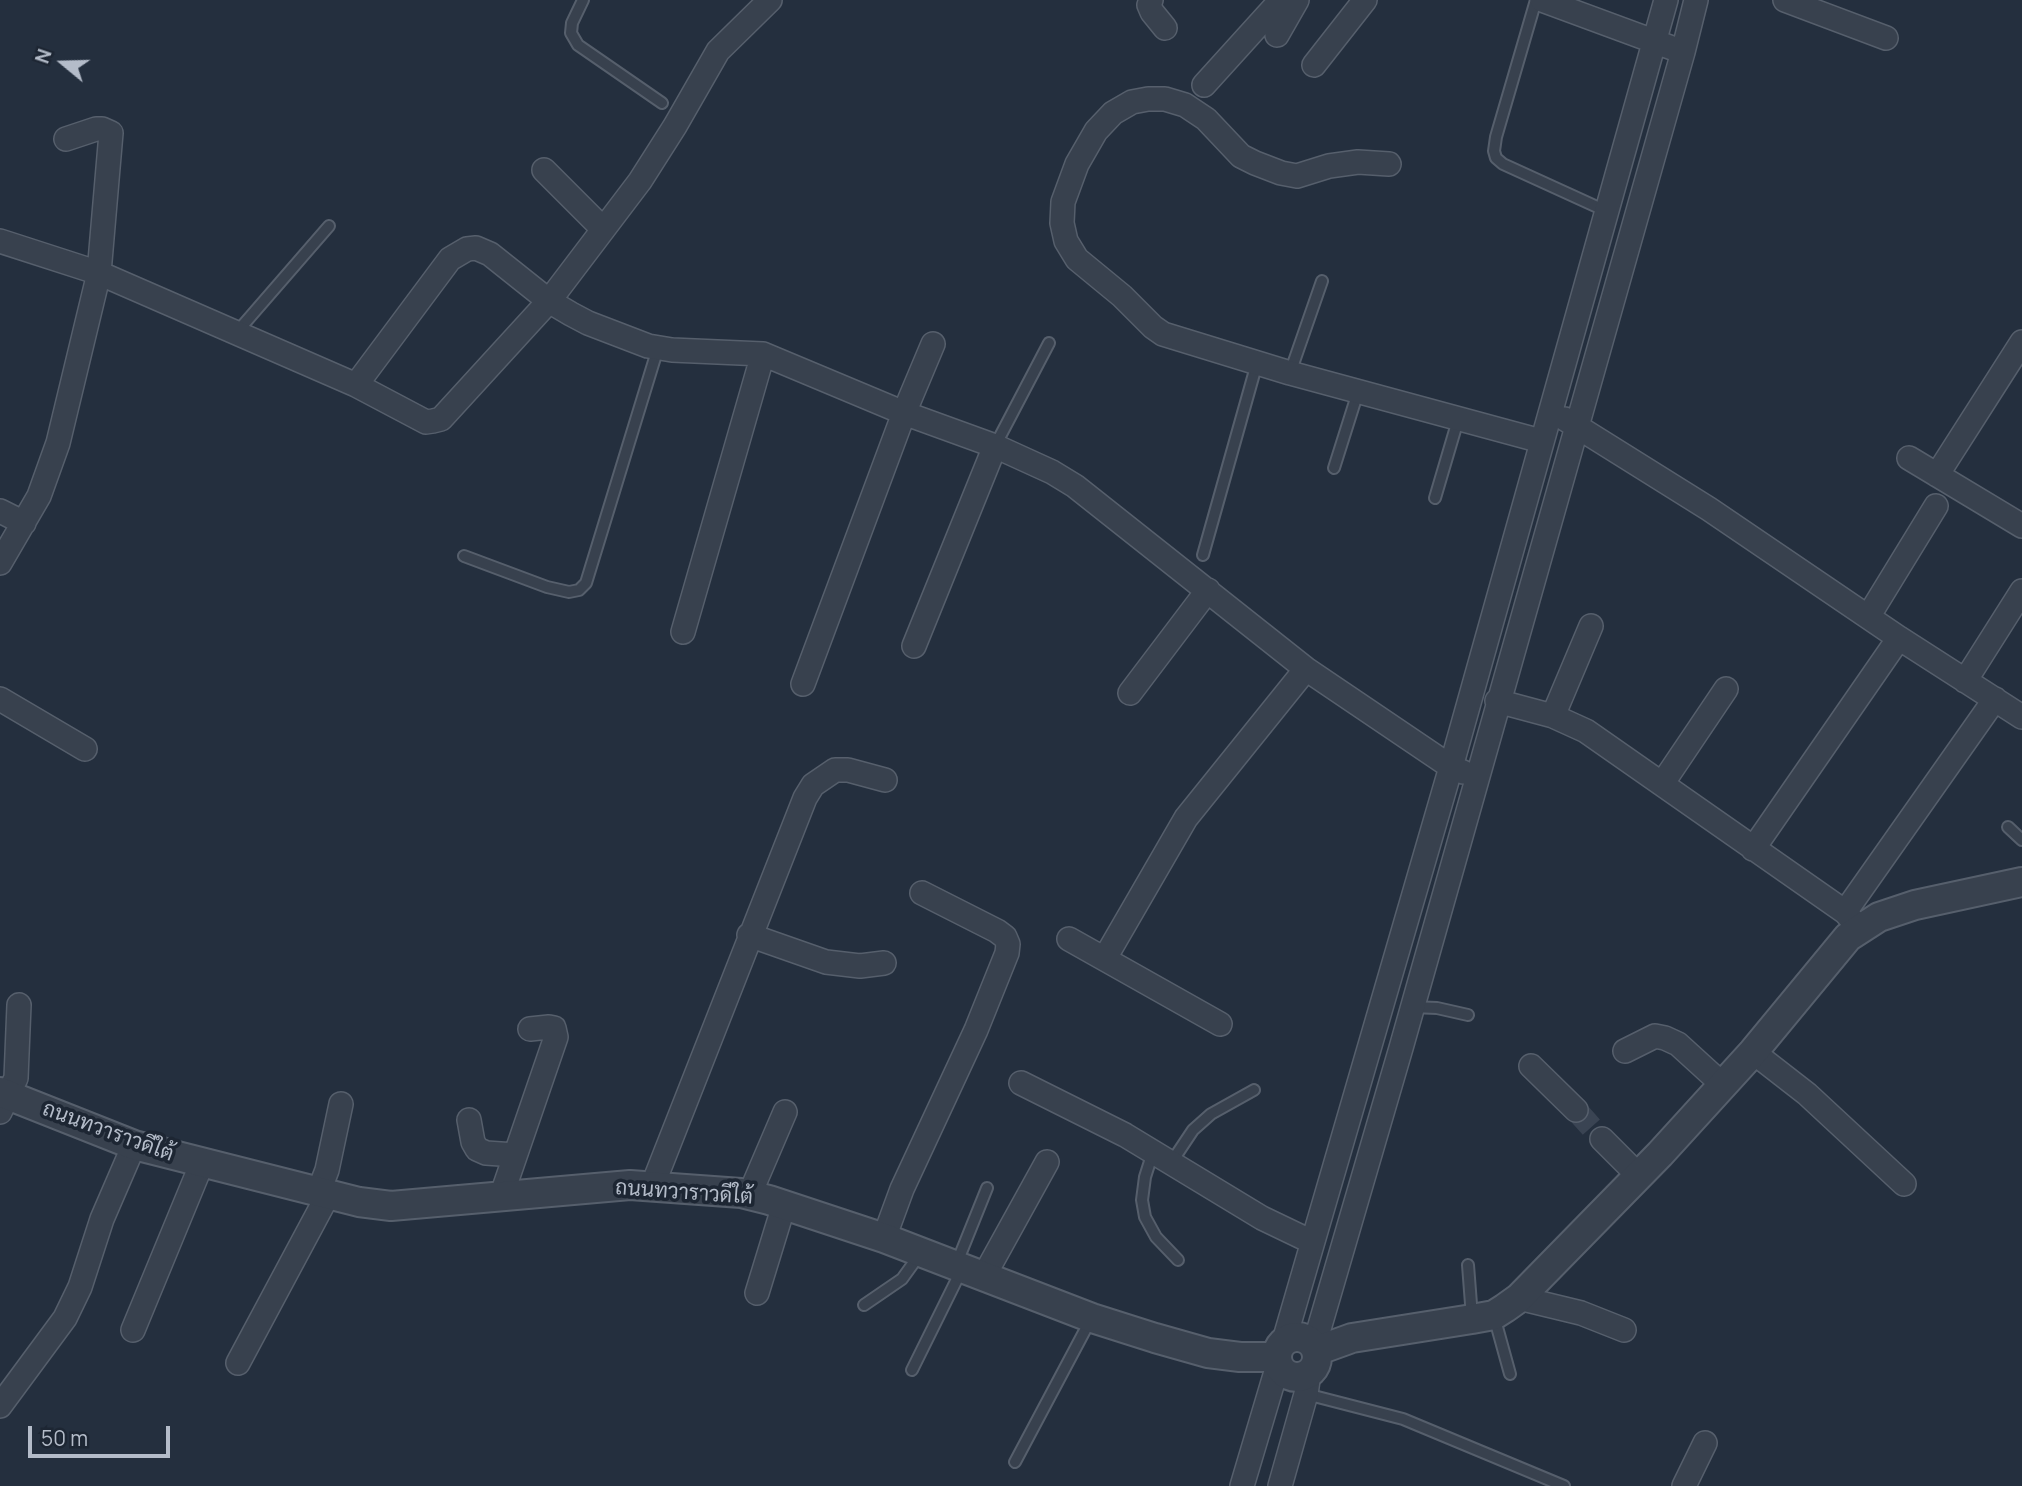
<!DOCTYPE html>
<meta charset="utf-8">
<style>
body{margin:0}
#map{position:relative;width:2022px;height:1486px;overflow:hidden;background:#242f3e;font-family:Manrope,sans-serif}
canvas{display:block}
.north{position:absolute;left:28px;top:28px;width:70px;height:70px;-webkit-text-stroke:5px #1d2633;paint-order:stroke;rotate:289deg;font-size:19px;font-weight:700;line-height:28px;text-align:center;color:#b4bcc9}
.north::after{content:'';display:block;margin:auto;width:24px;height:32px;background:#b4bcc9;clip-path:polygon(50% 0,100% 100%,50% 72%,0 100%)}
.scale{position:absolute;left:28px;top:1426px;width:142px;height:32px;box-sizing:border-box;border:4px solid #b4bcc9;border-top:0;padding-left:9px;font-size:21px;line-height:24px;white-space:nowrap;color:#b4bcc9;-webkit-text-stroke:5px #1d2633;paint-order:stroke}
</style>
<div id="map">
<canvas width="2022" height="1486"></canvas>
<div class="north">N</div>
<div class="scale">50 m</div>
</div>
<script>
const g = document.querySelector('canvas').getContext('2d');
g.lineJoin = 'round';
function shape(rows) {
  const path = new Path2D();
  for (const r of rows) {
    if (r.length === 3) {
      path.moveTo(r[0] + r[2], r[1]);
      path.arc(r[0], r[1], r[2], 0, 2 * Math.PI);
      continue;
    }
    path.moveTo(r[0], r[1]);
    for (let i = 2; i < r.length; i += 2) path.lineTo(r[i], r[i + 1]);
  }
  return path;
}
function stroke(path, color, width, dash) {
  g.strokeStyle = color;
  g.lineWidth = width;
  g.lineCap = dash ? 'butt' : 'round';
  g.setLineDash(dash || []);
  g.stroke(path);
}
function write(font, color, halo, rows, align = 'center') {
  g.font = font + ' Manrope,Sarabun,sans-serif';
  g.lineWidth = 7;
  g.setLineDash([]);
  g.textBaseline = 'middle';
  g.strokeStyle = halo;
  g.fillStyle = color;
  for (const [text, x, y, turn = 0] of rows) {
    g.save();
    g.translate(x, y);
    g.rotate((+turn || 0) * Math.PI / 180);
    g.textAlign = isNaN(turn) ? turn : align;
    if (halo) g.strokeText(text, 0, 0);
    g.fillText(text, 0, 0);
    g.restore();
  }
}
stroke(shape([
 [1576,1110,1602,1139]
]), '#3a4453', 23, [23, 11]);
const service = shape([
 [583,0,572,23,571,33,578,45,662,103],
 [1536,0,1496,137,1494,151,1496,158,1503,164,1606,211],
 [237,332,329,226],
 [1290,373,1322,281],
 [995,446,1049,343],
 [1334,468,1358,392],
 [1435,498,1458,420],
 [1203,555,1257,363],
 [464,556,547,587,569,592,579,590,586,583,658,348],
 [2008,827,2022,840],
 [1412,1007,1437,1008,1468,1015],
 [1153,1152,1145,1177,1142,1200,1145,1217,1156,1237,1178,1260],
 [1171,1163,1193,1130,1211,1114,1254,1090],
 [956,1265,987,1188],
 [1468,1265,1472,1317],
 [864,1305,902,1279,920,1254],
 [1494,1316,1510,1374],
 [912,1370,962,1269],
 [1306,1394,1403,1419,1564,1486],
 [1015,1462,1091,1319]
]);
const minor = shape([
 [1151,0,1149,5,1152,12,1165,28],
 [1785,0,1886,38],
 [1277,35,1297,0],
 [1683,52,1696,0],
 [1314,65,1365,0],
 [1204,85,1281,0],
 [1389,164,1358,162,1329,166,1297,176,1281,173,1255,163,1241,156,1206,119,1185,105,1165,99,1148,99,1132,102,1113,113,1096,131,1077,164,1063,202,1062,223,1066,241,1077,259,1122,296,1153,327,1163,334,1290,373,1541,441],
 [544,170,603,229],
 [0,241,99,273,356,385,426,422,433,421,441,419,549,301,640,181,675,126,718,51,770,0],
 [356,385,450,259,467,249,476,248,490,254,549,301,571,314,588,323,648,346,672,350,763,354,904,413,995,446,1052,472,1075,486,1306,669,1451,767,1463,772],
 [1565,419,1709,509,1899,638,2022,717],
 [1909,458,2022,526],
 [1937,475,2022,342],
 [0,511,24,523],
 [0,563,39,496,58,443,99,273,111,133,102,129,96,129,66,139],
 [1868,617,1936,506],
 [683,632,763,354],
 [914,646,995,446],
 [1965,681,2022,591],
 [803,684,904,413,933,344],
 [1130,693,1208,590],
 [0,699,85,749],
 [1497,701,1553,716,1586,731,1845,912,1859,928],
 [1553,716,1591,626],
 [1662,784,1726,689],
 [1753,849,1899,638],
 [1845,912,1995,699],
 [749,935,826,962,860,966,884,963],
 [1069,939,1220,1024],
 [1105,958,1186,818,1306,669],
 [1625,1051,1655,1036,1665,1038,1678,1044,1723,1085],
 [1753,1052,1807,1094,1904,1184],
 [1531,1066,1576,1110],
 [1021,1083,1125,1135,1262,1218,1312,1242],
 [0,1112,16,1078,19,1005],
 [469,1120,473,1142,477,1149,486,1153,515,1155],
 [1602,1139,1639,1176],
 [652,1187,805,798,813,785,835,770,848,770,885,780],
 [319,1191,327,1170,341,1104],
 [749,1196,785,1112],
 [501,1197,556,1037,554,1028,549,1027,530,1029],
 [884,1238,902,1189,976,1030,1007,953,1008,944,1005,937,997,931,922,893],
 [984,1276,1047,1162],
 [757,1293,784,1205],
 [1519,1298,1581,1313,1624,1330],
 [133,1330,202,1163],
 [1284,1341,1451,767,1666,0],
 [1314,1346,1401,1048,1683,52,1542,0],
 [238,1363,329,1193],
 [0,1406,65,1318,80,1287,102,1219,134,1145],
 [1242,1486,1278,1365],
 [1280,1486,1306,1394,1309,1373],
 [1684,1486,1705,1443]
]);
const tertiary = shape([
 [0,1092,134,1145,359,1202,391,1206,630,1185,741,1193,769,1200,884,1238,1092,1318,1155,1338,1208,1353,1240,1357,1277,1357],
 [1297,1357,20],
 [1316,1351,1352,1338,1472,1319,1494,1315,1505,1308,1519,1298,1660,1154,1753,1052,1848,937,1879,917,1915,905,2022,882]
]);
stroke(service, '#565f6c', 14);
stroke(minor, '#565f6c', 26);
stroke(tertiary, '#565f6c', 32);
stroke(service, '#38414e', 10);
stroke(minor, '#38414e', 23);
stroke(tertiary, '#38414e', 28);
write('21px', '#b4bcc9', '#1d2633', [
 ["ถนนทวาราวดีใต้",108,1132,20],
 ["ถนนทวาราวดีใต้",684,1193,4]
]);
</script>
